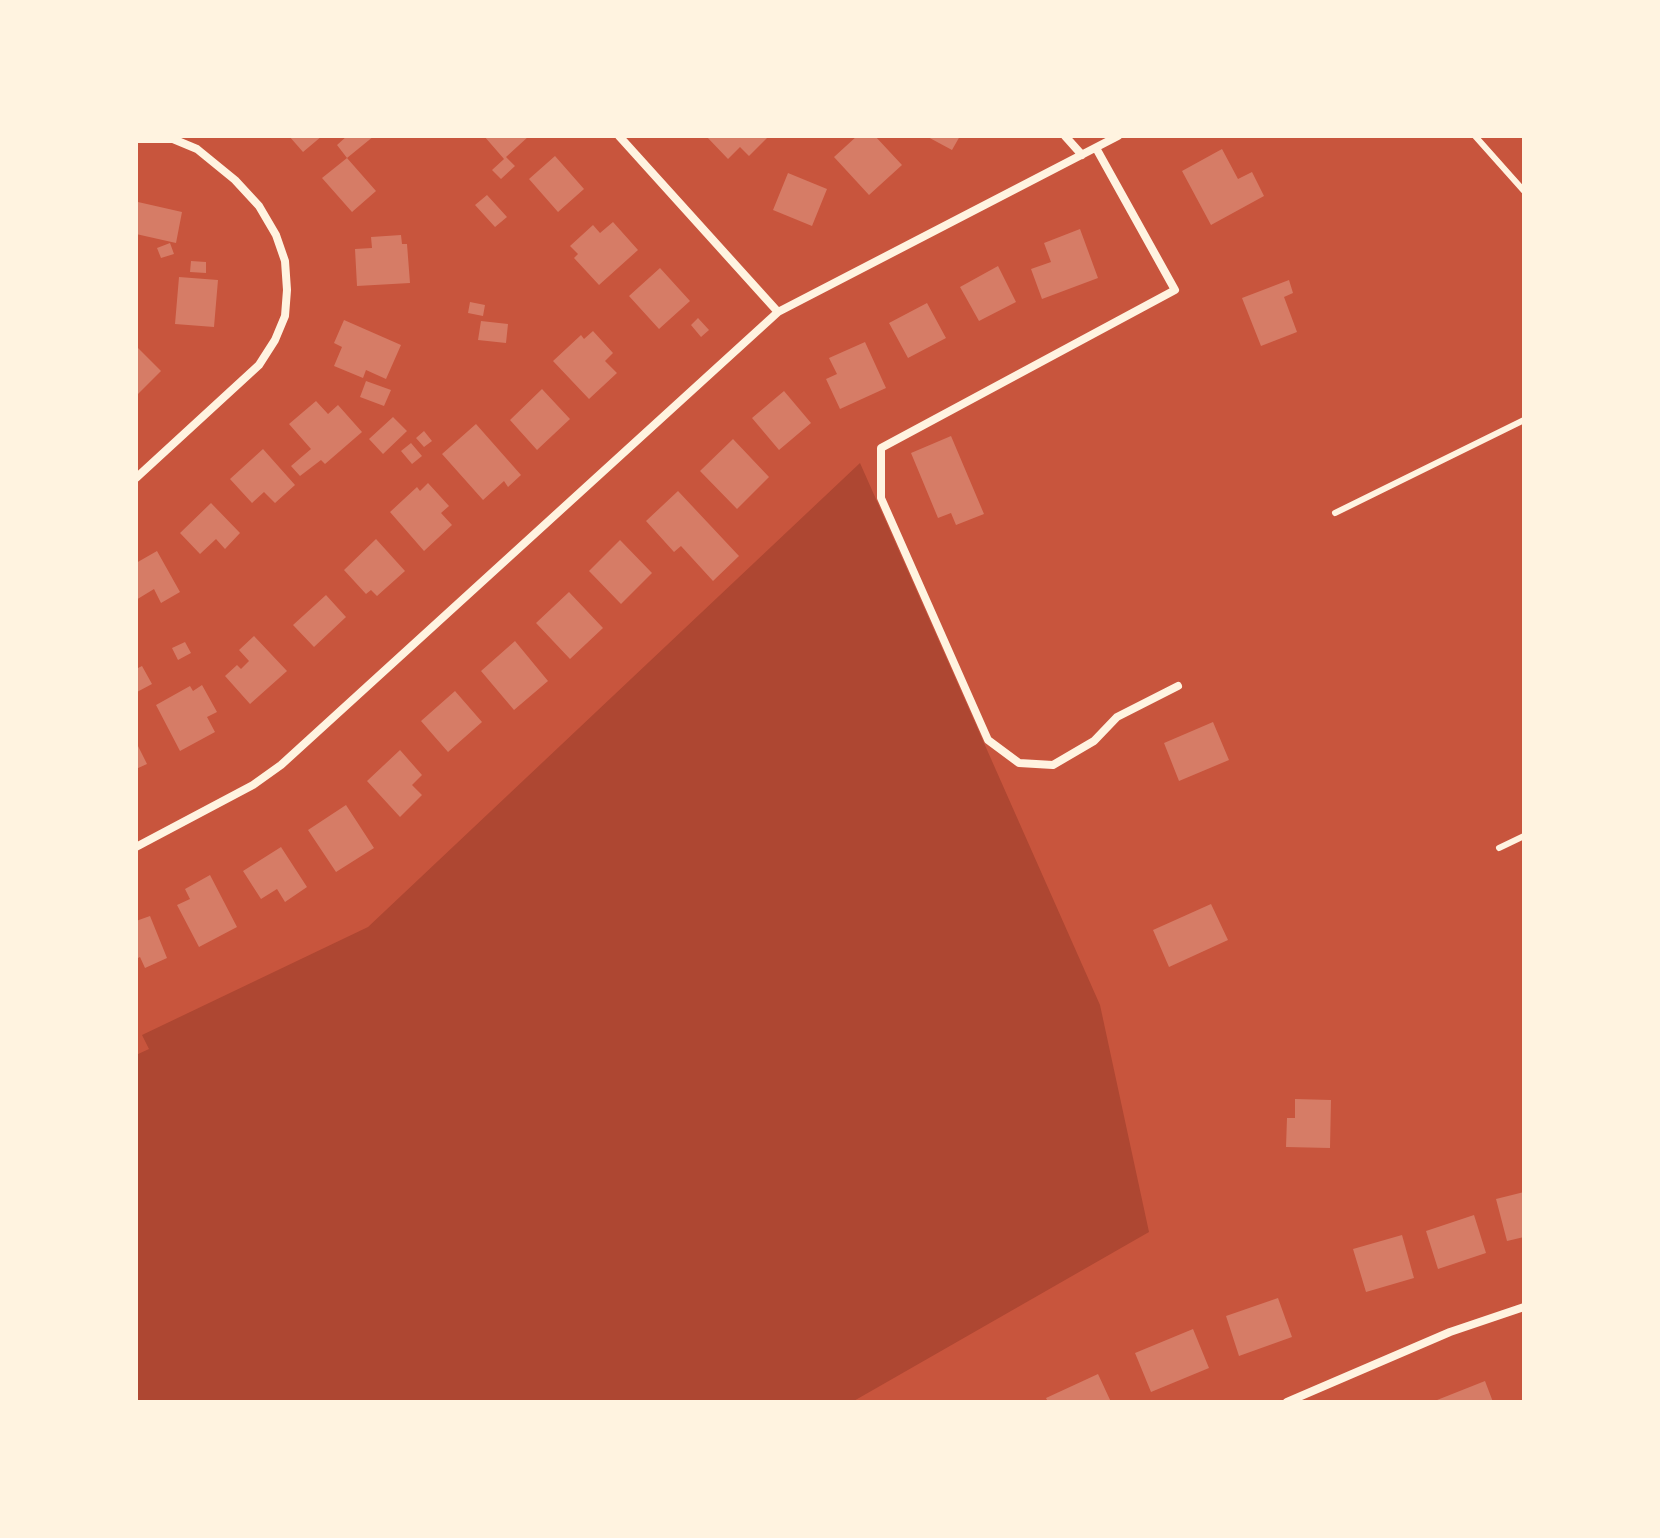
<!DOCTYPE html>
<style>
body{margin:0}
#map{position:relative;width:1660px;height:1538px;overflow:hidden;background:#c8553d;font-family:"Noto Serif",serif}
canvas{display:block}
.frame{position:absolute;inset:0;border:138px solid #fff3e0;pointer-events:none}
</style>
<div id="map">
<canvas width="1660" height="1538"></canvas>
<div class="frame"></div>
</div>
<script>
const g = document.querySelector('canvas').getContext('2d');
g.lineJoin = 'round';
function paint(path, color) {
  g.fillStyle = color;
  g.fill(path, 'evenodd');
}
function shape(rows) {
  const path = new Path2D();
  for (const r of rows) {
    path.moveTo(r[0], r[1]);
    for (let i = 2; i < r.length; i += 2) path.lineTo(r[i], r[i + 1]);
  }
  return path;
}
function stroke(path, color, width, dash) {
  g.strokeStyle = color;
  g.lineWidth = width;
  g.lineCap = dash ? 'butt' : 'round';
  g.setLineDash(dash || []);
  g.stroke(path);
}
paint(shape([
 [860,463,1100,1005,1149,1232,852,1402,136,1402,136,1055,149,1049,142,1035,368,927]
]), '#ae4732');
paint(shape([
 [289,136,322,136,303,152],
 [347,136,374,136,347,158,337,145],
 [484,136,529,136,506,157,515,166,501,179,492,170,504,159],
 [706,136,769,136,749,156,740,147,728,159],
 [857,136,875,136,902,165,869,195,834,157],
 [926,136,960,136,952,150],
 [1222,149,1238,179,1252,172,1264,196,1211,225,1182,171],
 [555,156,584,189,558,212,529,179],
 [347,158,376,191,352,212,322,178],
 [788,173,827,189,812,226,773,210],
 [487,195,507,217,495,227,475,205],
 [138,202,182,212,176,243,136,234],
 [613,222,638,250,599,285,574,258,578,254,570,246,593,225,600,233],
 [1080,229,1098,278,1042,299,1031,269,1051,262,1044,243],
 [401,235,402,244,407,244,410,283,357,286,355,249,372,248,371,237],
 [170,243,174,254,161,258,157,248],
 [191,261,206,262,206,273,190,272],
 [998,266,1016,302,979,321,960,287],
 [660,268,690,301,659,329,629,296],
 [179,277,218,280,214,327,175,324],
 [1289,280,1293,293,1284,297,1297,332,1261,346,1242,298],
 [470,302,485,305,483,316,468,313],
 [927,303,946,338,908,358,889,323],
 [698,318,709,330,701,337,691,325],
 [344,320,401,345,386,379,366,370,363,378,334,366,342,347,334,343],
 [481,321,508,324,506,343,478,340],
 [593,331,613,353,605,361,617,373,589,399,553,361,581,335,584,339],
 [865,342,886,388,840,409,826,379,837,374,829,358],
 [138,348,161,371,136,396,136,350],
 [366,381,391,390,384,406,360,397],
 [542,389,570,419,537,450,510,420],
 [784,391,811,423,779,450,752,418],
 [316,401,328,414,338,405,362,432,325,464,321,460,300,476,291,466,311,449,289,424],
 [393,417,407,431,383,454,369,439],
 [476,424,521,475,508,487,504,481,483,500,442,454],
 [424,431,432,441,424,447,416,438],
 [951,436,984,514,956,525,951,513,938,518,911,453],
 [733,439,769,477,737,509,700,471],
 [411,443,422,456,412,464,401,451],
 [263,449,295,485,275,503,264,492,252,503,230,479],
 [428,483,449,506,441,513,452,525,424,551,390,512,417,487,420,491],
 [678,491,739,556,713,581,681,546,674,552,646,521],
 [211,503,240,533,225,549,216,539,200,554,180,533],
 [376,539,405,571,377,596,371,590,366,594,344,570],
 [620,540,652,573,621,604,589,571],
 [157,551,180,592,161,603,154,589,136,600,136,563],
 [569,592,603,628,570,659,536,623],
 [326,595,346,617,314,647,293,625],
 [254,636,287,671,250,704,225,676,237,665,241,669,249,661,239,650],
 [515,641,548,681,514,710,481,671],
 [185,642,191,653,178,660,172,648],
 [142,666,152,684,137,692,136,669],
 [202,685,217,712,207,717,215,732,180,751,156,705,190,686,193,691],
 [455,691,482,722,448,752,421,721],
 [1213,722,1229,760,1179,781,1164,743],
 [136,742,147,764,136,769],
 [400,750,422,775,412,785,422,795,400,817,367,781],
 [346,805,374,848,336,872,308,830],
 [281,847,307,887,285,902,277,889,261,899,243,871],
 [210,875,237,927,199,947,177,905,190,899,185,889],
 [1211,904,1228,940,1169,967,1153,930],
 [150,916,167,958,145,968,140,957,136,959,136,921],
 [1295,1099,1331,1100,1330,1148,1286,1147,1287,1118,1295,1118],
 [1524,1192,1524,1237,1507,1241,1496,1199],
 [1474,1215,1486,1253,1438,1269,1426,1231],
 [1402,1235,1414,1278,1366,1292,1353,1249],
 [1278,1298,1292,1337,1239,1356,1226,1316],
 [1193,1329,1209,1368,1151,1392,1135,1353],
 [1098,1374,1111,1402,1048,1402,1046,1398],
 [1485,1381,1493,1402,1432,1402]
]), '#d67c66');
stroke(shape([
 [1475,136,1524,191],
 [1335,513,1524,420],
 [1499,848,1524,836]
]), '#fff3e0', 6);
stroke(shape([
 [619,136,778,312],
 [1065,136,1082,155],
 [136,139,173,139,197,149,235,180,259,206,276,235,285,261,287,290,285,316,275,340,259,365,136,478],
 [1096,148,1175,290,881,448,881,498,988,740,1019,763,1053,765,1094,741,1117,717,1178,686],
 [136,847,253,785,281,765,778,312,1118,136],
 [1287,1402,1450,1332,1524,1307]
]), '#fff3e0', 8);
</script>
